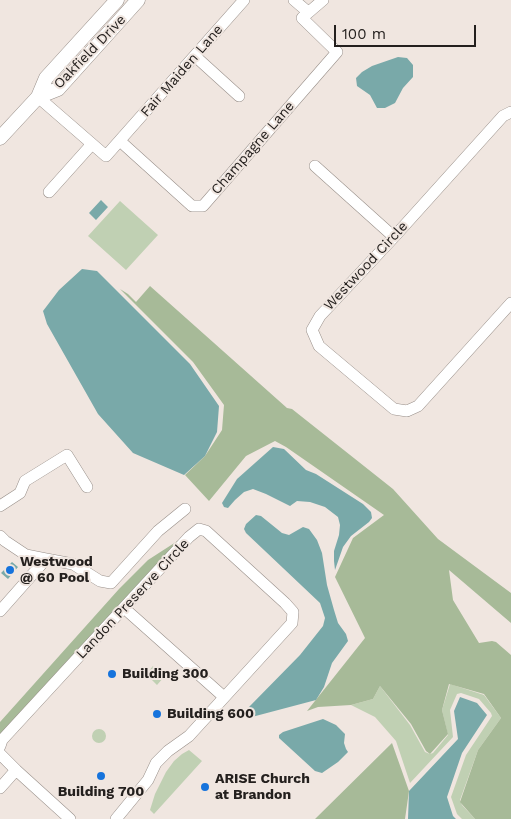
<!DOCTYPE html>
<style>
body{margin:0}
#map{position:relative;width:511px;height:819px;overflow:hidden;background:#f0e6e0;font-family:"Work Sans",sans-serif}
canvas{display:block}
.scale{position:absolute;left:334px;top:25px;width:142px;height:22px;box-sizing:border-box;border:2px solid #24201e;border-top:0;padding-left:6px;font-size:15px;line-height:18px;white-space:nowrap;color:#24201e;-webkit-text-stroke:4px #f0e6e0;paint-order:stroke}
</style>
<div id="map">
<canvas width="511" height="819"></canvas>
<div class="scale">100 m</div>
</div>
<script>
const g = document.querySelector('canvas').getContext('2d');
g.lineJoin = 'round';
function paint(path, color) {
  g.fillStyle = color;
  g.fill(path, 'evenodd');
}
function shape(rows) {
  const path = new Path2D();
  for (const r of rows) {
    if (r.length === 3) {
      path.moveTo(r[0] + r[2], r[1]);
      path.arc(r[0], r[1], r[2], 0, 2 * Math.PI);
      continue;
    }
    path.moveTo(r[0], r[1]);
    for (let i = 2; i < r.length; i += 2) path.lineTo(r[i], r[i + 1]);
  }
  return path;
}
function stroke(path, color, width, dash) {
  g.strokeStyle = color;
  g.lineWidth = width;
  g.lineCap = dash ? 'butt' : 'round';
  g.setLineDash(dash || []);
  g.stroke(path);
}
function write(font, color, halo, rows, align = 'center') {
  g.font = font + ' "Work Sans",sans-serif';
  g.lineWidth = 4;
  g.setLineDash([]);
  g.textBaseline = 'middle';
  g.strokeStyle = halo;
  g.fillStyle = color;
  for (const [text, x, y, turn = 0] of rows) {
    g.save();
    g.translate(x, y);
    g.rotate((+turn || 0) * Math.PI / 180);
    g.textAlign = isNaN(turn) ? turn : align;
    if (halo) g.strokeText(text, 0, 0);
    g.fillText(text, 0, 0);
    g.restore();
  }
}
paint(shape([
 [120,201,158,235,126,270,88,236],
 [153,666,164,677,157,685,146,674],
 [450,684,484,695,501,718,478,750,460,800,462,805,475,819,462,819,457,814,451,797,466,755,492,716,491,713,479,699,461,693,457,694,450,710,453,737,410,783,396,741,375,717,351,705,373,699,380,686,410,725,425,752,430,754,433,753,448,735,442,710],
 [99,736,7],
 [189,750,202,761,154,814,150,810,155,794,166,772,174,761,182,754]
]), '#c0d0b3');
paint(shape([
 [150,286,287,408,292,409,393,489,438,539,511,593,511,623,449,570,453,600,479,643,492,641,496,642,511,655,511,819,475,819,460,802,478,750,501,718,484,694,449,684,442,710,448,734,430,754,426,751,411,724,380,686,373,699,351,705,318,707,307,711,365,638,335,577,353,538,384,515,286,447,275,441,246,456,209,501,185,475,205,456,222,430,224,405,193,362,120,289,128,294,136,302],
 [179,540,0,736,0,722,119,589,148,560],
 [392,743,409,791,405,819,315,819]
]), '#a7ba98');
paint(shape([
 [398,57,407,58,413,65,413,77,403,88,395,103,385,108,377,108,370,95,357,86,356,78,362,72,372,66],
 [101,200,108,207,96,220,89,213],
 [82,269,97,271,190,364,219,406,217,432,205,456,184,475,133,453,98,414,47,324,43,311,59,290],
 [273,447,284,449,306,470,316,474,363,504,371,512,372,518,369,522,351,536,343,547,335,570,334,561,334,551,339,535,340,525,338,517,325,507,310,502,297,501,290,506,266,494,253,489,244,492,235,500,228,508,224,507,222,503,237,479],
 [256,515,261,516,282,533,289,535,303,527,309,529,317,540,322,553,327,585,334,610,338,623,346,634,348,641,332,663,324,687,316,700,248,718,246,716,246,712,249,707,300,655,323,626,325,618,320,603,246,533,244,529,246,524],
 [12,562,18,567,8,579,1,573],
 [460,697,477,703,487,715,462,753,447,797,453,816,456,819,408,819,409,791,458,739,454,711],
 [323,719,336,725,345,734,344,743,346,749,348,752,338,762,322,773,315,771,279,738,279,735,283,732]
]), '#79a9a9');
const minor = shape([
 [294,0,308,12],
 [196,57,239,96],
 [38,97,106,156,244,0],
 [511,112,503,116,394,237,320,316,312,330,319,346,394,409,407,411,418,406,511,303],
 [120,141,192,206,203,206,337,52,302,18,323,0],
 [315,166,394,237],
 [49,192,92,144],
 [0,506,20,493,25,481,67,455,87,487],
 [0,536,5,541,26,555,46,559],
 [124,608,224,697],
 [0,611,46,559,73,564,100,581,111,583,158,531,185,509],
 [0,746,2,740,189,537,199,529,206,531,285,603,293,612,292,623,189,736,168,751,156,763,148,780,116,819],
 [0,754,16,770,0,788],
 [16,770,70,819]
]);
const tertiary = shape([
 [38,97,58,89,138,0],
 [0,138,38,97,46,78,117,0]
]);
stroke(minor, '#988f89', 12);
stroke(tertiary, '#988f89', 15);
stroke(minor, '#fff', 11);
stroke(tertiary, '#fff', 14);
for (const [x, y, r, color] of [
 [10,570,5,"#1673dc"],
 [112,674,5,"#1673dc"],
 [157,714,5,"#1673dc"],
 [101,776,5,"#1673dc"],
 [205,787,5,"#1673dc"]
]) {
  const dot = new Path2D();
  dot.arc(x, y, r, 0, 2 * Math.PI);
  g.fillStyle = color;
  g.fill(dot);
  stroke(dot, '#f0e6e0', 2);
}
write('14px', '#24201e', '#f0e6e0', [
 ["Oakfield Drive",90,52,-46],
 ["Fair Maiden Lane",182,71,-49],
 ["Champagne Lane",253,148,-49],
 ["Westwood Circle",366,266,-47],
 ["Landon Preserve Circle",133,599,-47]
]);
write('bold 14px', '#24201e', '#f0e6e0', [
 ["Westwood",20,562],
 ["@ 60 Pool",20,578],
 ["Building 300",122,674],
 ["Building 600",167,714],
 ["ARISE Church",215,779],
 ["at Brandon",215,795],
 ["Building 700",101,792,"center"]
], 'left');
</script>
